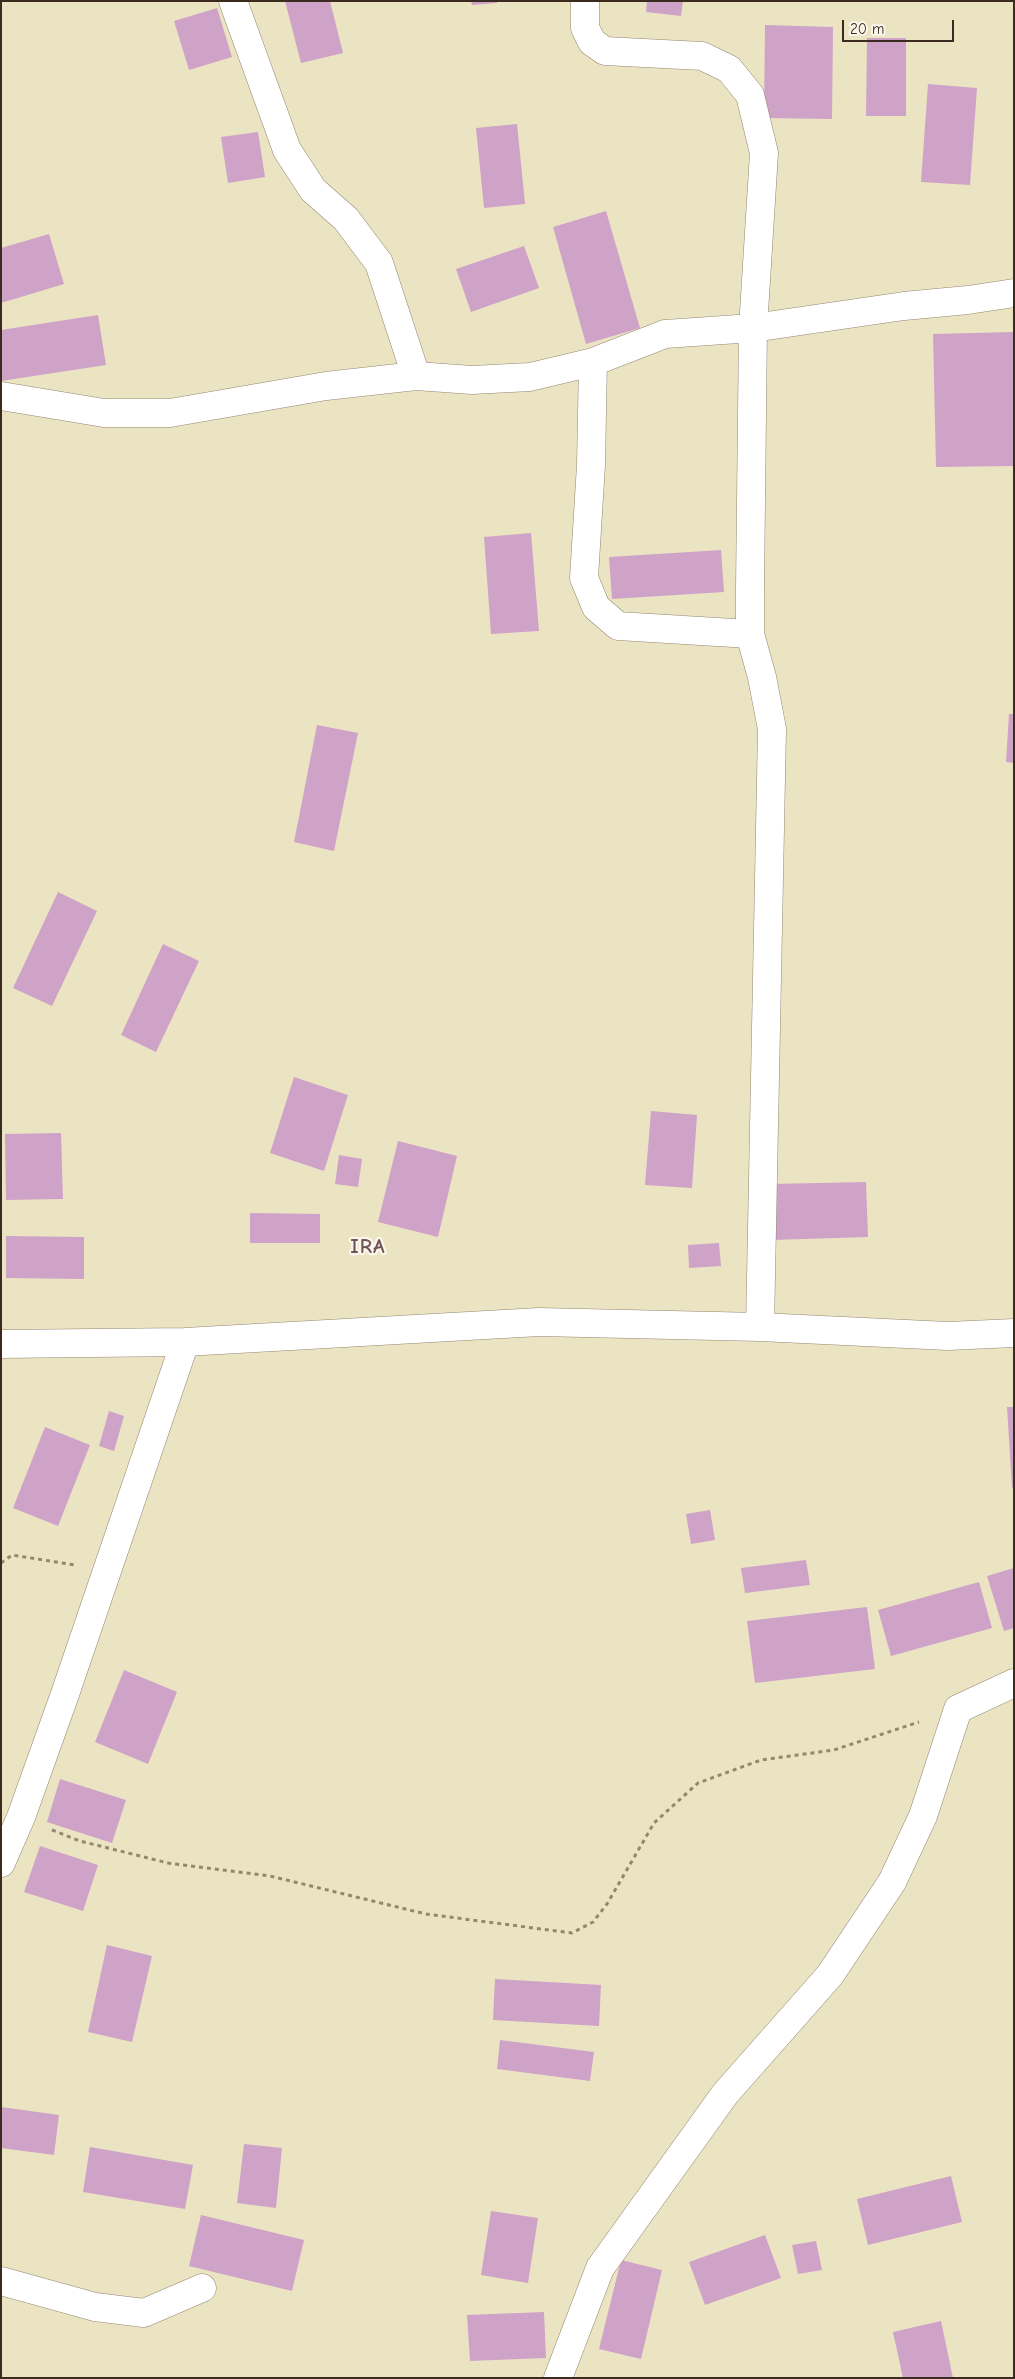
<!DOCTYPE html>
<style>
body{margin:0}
#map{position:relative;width:1015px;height:2379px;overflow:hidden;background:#ebe4c3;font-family:"Comic Neue",sans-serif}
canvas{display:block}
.frame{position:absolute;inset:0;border:2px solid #3b2a1e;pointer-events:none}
.scale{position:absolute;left:842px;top:20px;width:112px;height:22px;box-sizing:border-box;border:2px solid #3b2a1e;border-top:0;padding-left:6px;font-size:15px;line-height:18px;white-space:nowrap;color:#3b2a1e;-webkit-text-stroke:4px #fbf7ec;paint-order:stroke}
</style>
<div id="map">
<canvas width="1015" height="2379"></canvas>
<div class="frame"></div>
<div class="scale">20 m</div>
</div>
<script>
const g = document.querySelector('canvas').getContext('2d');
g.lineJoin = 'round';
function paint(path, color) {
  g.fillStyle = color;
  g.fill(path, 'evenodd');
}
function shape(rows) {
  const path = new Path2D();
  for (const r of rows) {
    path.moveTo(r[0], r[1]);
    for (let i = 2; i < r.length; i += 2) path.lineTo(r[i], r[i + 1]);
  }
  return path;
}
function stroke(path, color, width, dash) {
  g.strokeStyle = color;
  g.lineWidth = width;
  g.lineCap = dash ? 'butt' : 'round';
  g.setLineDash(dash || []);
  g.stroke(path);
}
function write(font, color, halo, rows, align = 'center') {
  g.font = font + ' "Comic Neue",sans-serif';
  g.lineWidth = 4.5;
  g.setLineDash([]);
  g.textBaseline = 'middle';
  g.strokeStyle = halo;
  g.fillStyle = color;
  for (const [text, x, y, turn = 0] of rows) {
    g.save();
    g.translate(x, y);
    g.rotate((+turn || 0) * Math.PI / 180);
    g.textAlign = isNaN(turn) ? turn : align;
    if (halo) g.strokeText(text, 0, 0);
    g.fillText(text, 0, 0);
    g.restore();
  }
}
paint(shape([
 [285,1,330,1,343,53,301,63],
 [471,1,497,1,497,3,472,5],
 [647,1,683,1,681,16,646,12],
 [217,8,232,57,189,70,174,21],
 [765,25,833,27,832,119,764,118],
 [867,38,906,38,906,116,866,116],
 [928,84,977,88,970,185,921,182],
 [517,124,525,204,484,208,476,128],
 [258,132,265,177,228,183,221,137],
 [606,211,640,328,586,344,553,227],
 [49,234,64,284,1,303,1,248],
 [524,246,539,288,471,312,456,269],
 [98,315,106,365,1,381,1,330],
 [1014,332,1014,466,936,467,933,334],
 [531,533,539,631,491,634,484,537],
 [721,550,724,592,612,599,609,557],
 [1009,714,1014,714,1014,763,1006,762],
 [317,725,358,733,334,851,294,842],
 [58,892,97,911,52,1006,13,988],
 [163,944,199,961,156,1052,121,1035],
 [294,1077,348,1095,324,1171,270,1153],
 [651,1111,697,1115,692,1188,645,1185],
 [61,1133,63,1199,6,1200,5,1134],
 [398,1141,457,1156,438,1237,378,1222],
 [339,1155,362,1159,358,1187,335,1184],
 [866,1182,868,1237,772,1240,770,1184],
 [250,1213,320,1214,320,1243,250,1243],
 [6,1236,84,1237,84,1279,6,1278],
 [719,1243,721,1266,689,1268,688,1245],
 [1007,1407,1014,1407,1014,1488,1012,1488],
 [109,1411,124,1416,114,1451,99,1446],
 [45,1427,90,1445,58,1526,13,1508],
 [710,1510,715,1540,691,1544,686,1514],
 [806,1560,810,1585,745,1593,741,1568],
 [1014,1568,1014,1628,1004,1631,987,1576],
 [979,1582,992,1628,891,1656,878,1610],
 [867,1607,875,1669,755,1683,747,1621],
 [124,1670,177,1692,148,1764,95,1742],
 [60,1779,126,1800,112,1843,47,1822],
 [40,1846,98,1865,83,1911,24,1892],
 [107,1945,152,1956,132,2042,88,2032],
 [495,1979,601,1985,599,2026,493,2020],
 [500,2040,594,2052,590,2081,497,2069],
 [1,2107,59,2115,54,2155,1,2148],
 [244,2144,282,2148,276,2208,237,2203],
 [90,2147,193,2165,185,2209,83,2192],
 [951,2176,962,2222,868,2245,857,2199],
 [491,2211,538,2218,528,2283,481,2275],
 [201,2215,304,2240,292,2291,189,2266],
 [765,2235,781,2278,705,2305,689,2262],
 [816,2241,822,2270,798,2274,792,2245],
 [621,2260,662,2270,641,2359,599,2349],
 [544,2312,546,2358,470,2361,467,2315],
 [941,2321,953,2378,903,2378,893,2332]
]), '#cfa2c8');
const street = shape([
 [233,1,287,150,313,190,346,219,379,263,416,376],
 [585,1,585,28,592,42,605,51,702,56,729,69,750,95,764,153,753,328,750,588,750,634,762,677,772,729,760,1327],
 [593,362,591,465,584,578,596,607,618,626,750,634],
 [1,396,104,413,170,413,326,386,416,376,472,380,530,377,593,362,665,334,753,328,904,306,968,300,1014,293],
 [1,1344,185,1342,539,1322,760,1327,948,1336,1014,1333],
 [1,1863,21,1817,65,1694,185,1342],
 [1,2281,95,2307,144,2313,202,2288],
 [558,2378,600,2268,725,2094,830,1975,892,1882,923,1816,958,1709,1014,1683]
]);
stroke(street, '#938770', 29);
stroke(shape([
 [1,1563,12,1555,75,1565],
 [52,1830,80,1841,168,1863,270,1876,426,1914,572,1933,593,1922,607,1904,654,1823,698,1783,761,1760,834,1750,919,1722]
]), '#938770', 3, [4, 4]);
stroke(street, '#fff', 28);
g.letterSpacing = '1px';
write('bold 21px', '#6f545a', '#fbf7ec', [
 ["IRA",368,1247]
]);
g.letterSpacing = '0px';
</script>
